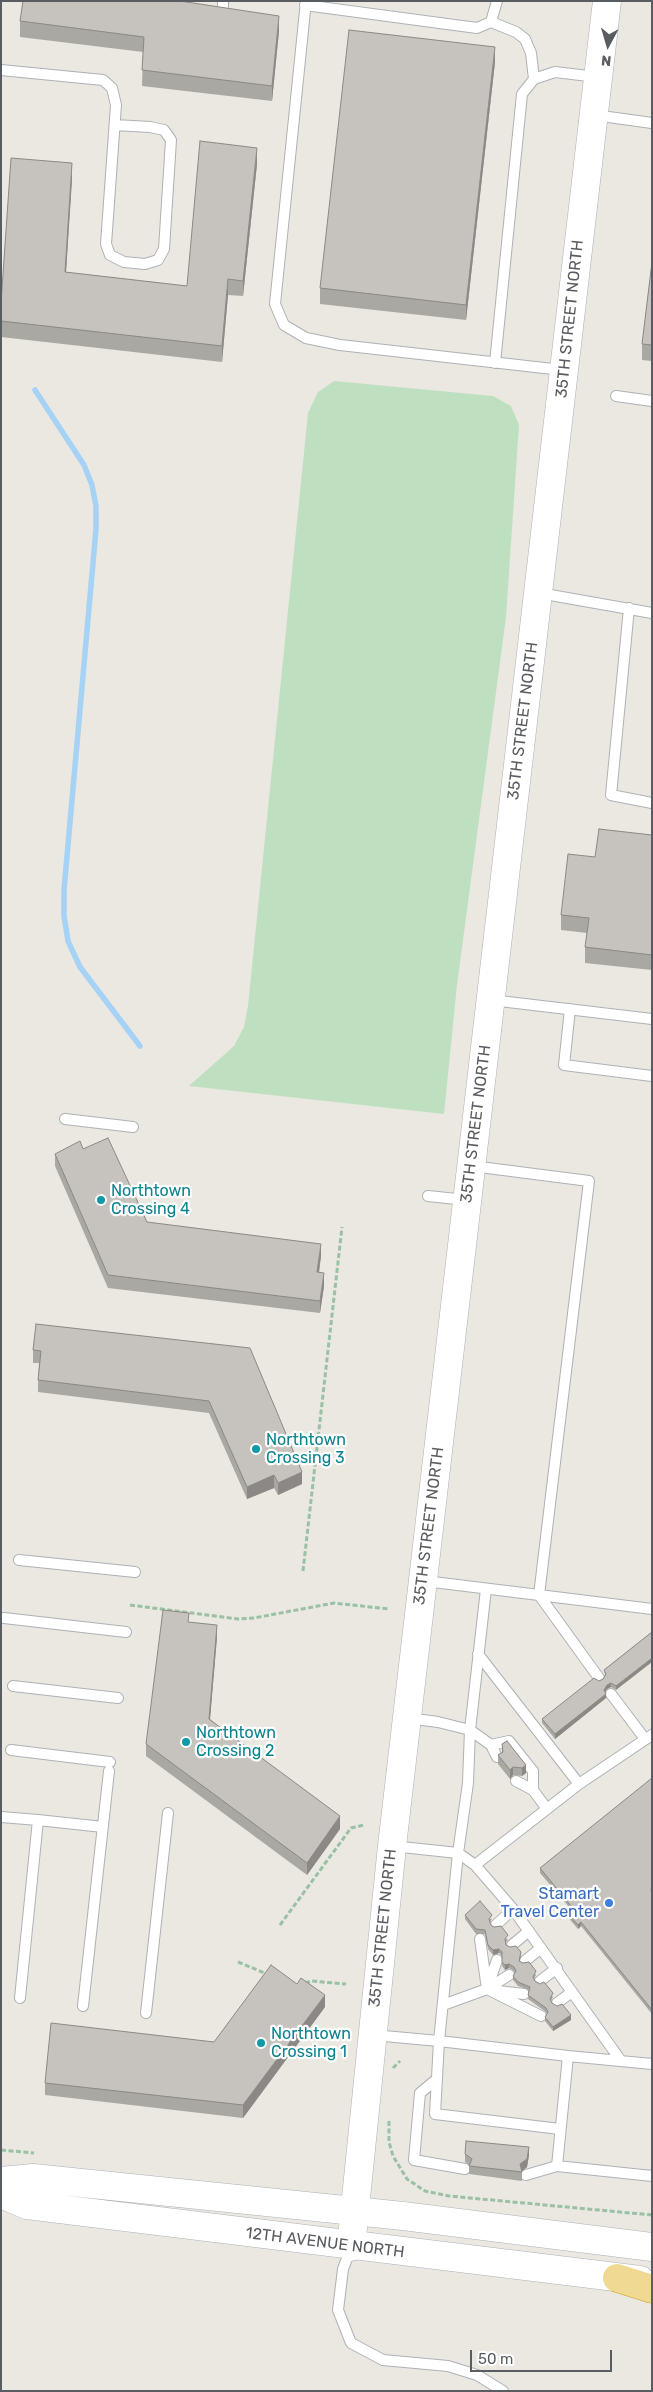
<!DOCTYPE html>
<style>
body{margin:0}
#map{position:relative;width:653px;height:2392px;overflow:hidden;background:#eae8e1;font-family:Rubik,sans-serif}
canvas{display:block}
.frame{position:absolute;inset:0;border:2px solid #595c60;pointer-events:none}
.north{position:absolute;left:583px;top:20px;width:50px;height:50px;-webkit-text-stroke:4px #fff;paint-order:stroke;rotate:186deg;font-size:14px;font-weight:700;line-height:20px;text-align:center;color:#595c60}
.north::after{content:'';display:block;margin:auto;width:18px;height:22px;background:#595c60;clip-path:polygon(50% 0,100% 100%,50% 72%,0 100%)}
.scale{position:absolute;left:470px;top:2350px;width:142px;height:22px;box-sizing:border-box;border:2px solid #595c60;border-top:0;padding-left:6px;font-size:15px;line-height:18px;white-space:nowrap;color:#595c60;-webkit-text-stroke:4px #fff;paint-order:stroke}
</style>
<div id="map">
<canvas width="653" height="2392"></canvas>
<div class="frame"></div>
<div class="north">N</div>
<div class="scale">50 m</div>
</div>
<script>
const g = document.querySelector('canvas').getContext('2d');
g.lineJoin = 'round';
function paint(path, color) {
  g.fillStyle = color;
  g.fill(path, 'evenodd');
}
function shape(rows) {
  const path = new Path2D();
  for (const r of rows) {
    path.moveTo(r[0], r[1]);
    for (let i = 2; i < r.length; i += 2) path.lineTo(r[i], r[i + 1]);
  }
  return path;
}
function stroke(path, color, width, dash) {
  g.strokeStyle = color;
  g.lineWidth = width;
  g.lineCap = dash ? 'butt' : 'round';
  g.setLineDash(dash || []);
  g.stroke(path);
}
function write(font, color, halo, rows, align = 'center') {
  g.font = font + ' Rubik,sans-serif';
  g.lineWidth = 4.5;
  g.setLineDash([]);
  g.textBaseline = 'middle';
  g.strokeStyle = halo;
  g.fillStyle = color;
  for (const [text, x, y, turn = 0] of rows) {
    g.save();
    g.translate(x, y);
    g.rotate((+turn || 0) * Math.PI / 180);
    g.textAlign = isNaN(turn) ? turn : align;
    if (halo) g.strokeText(text, 0, 0);
    g.fillText(text, 0, 0);
    g.restore();
  }
}
paint(shape([
 [334,381,493,396,511,406,519,425,506,617,457,985,444,1114,189,1086,234,1046,244,1027,248,1006,308,413,318,392]
]), '#bfe0c0');
stroke(shape([
 [35,390,84,465,92,485,96,506,96,529,64,890,64,916,68,941,80,967,140,1046]
]), '#a6d2f5', 5.5);
const lane = shape([
 [306,1,275,304,284,325,306,338,340,345,562,370],
 [305,5,477,28,491,22,497,1],
 [223,8,223,1],
 [491,22,516,32,525,39,531,53,534,79],
 [1,70,103,80,112,88,116,105,106,244,110,255,124,262,145,264,158,260,164,249,171,140,164,130,150,127,115,125],
 [594,115,652,123],
 [495,363,522,94,534,79,555,72,597,77],
 [616,396,652,401],
 [539,593,652,613],
 [629,608,611,795,652,803],
 [491,1000,652,1019],
 [570,1009,564,1065,652,1076],
 [65,1119,133,1127],
 [428,1196,466,1200],
 [19,1560,135,1572],
 [425,1581,539,1595,589,1181,472,1166],
 [486,1589,470,1730,491,1745,497,1757],
 [539,1595,652,1609],
 [539,1595,599,1678],
 [4,1618,126,1632],
 [478,1654,579,1784],
 [13,1686,118,1698],
 [611,1694,645,1739],
 [491,1745,509,1741,533,1771,533,1790,516,1781],
 [11,1750,110,1762],
 [533,1790,547,1809],
 [1,1817,38,1820],
 [392,1846,458,1853,475,1865,513,1909,621,2061],
 [475,1865,579,1784,652,1735],
 [496,1925,513,1909],
 [480,1939,487,1989],
 [512,1945,529,1931],
 [525,1961,541,1948],
 [540,1981,557,1968],
 [488,1986,497,1960],
 [487,1989,509,1975],
 [498,1991,524,1994],
 [20,1998,38,1820,103,1827],
 [557,2003,572,1992],
 [443,2005,487,1989,541,2016],
 [83,2006,109,1771],
 [146,2013,168,1813],
 [373,2035,439,2041,458,1853,468,1783,470,1730,438,1722,408,1718],
 [652,2064,568,2056,557,2166,652,2176],
 [437,2079,420,2093,414,2160,465,2169],
 [560,2129,435,2114,439,2041,568,2056],
 [526,2175,557,2166],
 [351,2248,343,2269,338,2310,351,2343,383,2360,448,2366,477,2375,503,2391]
]);
const secondary = shape([
 [1,2181,33,2178,403,2216,652,2247],
 [1,2194,27,2205,640,2280],
 [351,2247,392,1846,607,1]
]);
const highway = shape([
 [617,2278,652,2289]
]);
stroke(lane, '#aeb1b5', 12);
stroke(secondary, '#adb0b5', 29);
stroke(highway, '#d39b18', 29);
stroke(shape([
 [303,1571,342,1227],
 [130,1605,238,1619,254,1618,334,1603,389,1609],
 [280,1925,351,1828,364,1825],
 [238,1962,267,1974],
 [305,1983,311,1981,346,1984],
 [393,2068,400,2061],
 [389,2121,389,2142,393,2156,407,2179,425,2191,449,2196,652,2215],
 [1,2150,34,2153]
]), '#9ac0a5', 3, [5, 2.5]);
stroke(lane, '#fff', 10);
stroke(secondary, '#fff', 28);
stroke(highway, '#f0d992', 28);
paint(shape([
 [20,21,279,31,272,101,142,86,143,52,20,37],
 [495,62,466,320,320,304,320,288],
 [257,164,243,296,228,295,222,362,1,337,1,303,72,179,66,272,187,286],
 [652,262,652,361,642,360,642,344],
 [652,835,652,970,585,963,585,947,587,933,561,930,561,915],
 [83,1149,147,1222,321,1256,319,1273,324,1286,320,1313,108,1288,55,1166,55,1154],
 [250,1348,302,1484,278,1495,274,1488,247,1499,209,1413,38,1392,38,1380,39,1363,33,1363,33,1350],
 [189,1622,217,1637,210,1719,340,1829,307,1875,146,1756,146,1744],
 [652,1632,616,1690,611,1687,607,1689,605,1692,606,1698,555,1739,542,1723,542,1719,599,1681,603,1679,605,1675,604,1670],
 [502,1744,526,1773,522,1776,513,1775,510,1779,498,1764,498,1755,502,1752],
 [540,1868,651,1891,652,1892,652,2014,581,1926,578,1929,565,1914,565,1910,569,1907,540,1873],
 [465,1915,492,1919,490,1922,491,1925,508,1940,506,1942,506,1945,521,1956,520,1961,536,1975,534,1979,535,1981,553,1997,551,2001,552,2003,571,2020,553,2031,545,2021,545,2017,547,2014,546,2012,528,1999,529,1990,518,1986,513,1980,513,1976,515,1973,514,1971,509,1968,505,1970,502,1966,502,1956,499,1953,493,1955,488,1949,485,1934,476,1934,465,1919],
 [325,2007,243,2118,45,2095,45,2083,214,2042],
 [465,2154,529,2155,527,2167,522,2171,522,2181,469,2174,469,2165,465,2162]
]), '#aaa8a3');
paint(shape([
 [279,16,279,31,272,101,272,86],
 [495,47,495,62,466,320,466,305],
 [257,148,257,164,243,296,243,281],
 [72,163,72,179,65,288,65,272],
 [228,279,228,295,222,362,222,346],
 [321,1244,321,1256,317,1285,317,1272],
 [324,1273,324,1286,320,1313,320,1301],
 [302,1472,302,1484,278,1495,278,1483],
 [274,1475,274,1488,247,1499,247,1487],
 [217,1625,217,1637,209,1731,209,1719],
 [652,1658,652,1662,616,1690,616,1686],
 [611,1683,611,1687,607,1689,604,1694,604,1690,607,1685],
 [606,1694,606,1698,555,1739,555,1734],
 [526,1765,526,1773,522,1776,522,1768],
 [513,1767,513,1775,510,1779,510,1770],
 [340,1816,340,1829,307,1875,307,1863],
 [581,1922,581,1926,578,1929,578,1925],
 [499,1949,499,1953,493,1955,493,1950],
 [509,1964,509,1968,505,1970,505,1965],
 [325,1995,325,2007,243,2118,243,2105],
 [571,2015,571,2020,553,2031,553,2027],
 [529,2147,529,2155,527,2167,521,2172,520,2164]
]), '#8b8885');
const building = shape([
 [23,1,180,1,279,16,272,86,142,70,144,37,20,21,23,1],
 [349,30,495,47,466,305,320,288,349,30],
 [200,141,257,148,243,281,228,279,222,346,1,321,1,303,11,158,72,163,65,272,187,286,200,141],
 [652,262,652,345,642,344,652,262],
 [599,829,652,835,652,955,585,947,589,918,561,915,568,854,595,857,599,829],
 [108,1138,147,1222,321,1244,317,1272,324,1273,320,1301,108,1275,55,1154,80,1141,83,1149,108,1138],
 [36,1324,250,1348,302,1472,278,1483,274,1475,247,1487,209,1401,38,1380,41,1351,33,1350,36,1324],
 [163,1610,189,1613,188,1622,217,1625,209,1719,340,1816,307,1863,146,1744,163,1610],
 [652,1632,652,1658,616,1686,611,1683,607,1685,604,1690,606,1694,555,1734,542,1719,594,1678,599,1681,603,1679,606,1674,604,1670,652,1632],
 [507,1741,526,1765,522,1768,513,1767,510,1770,498,1755,503,1752,502,1744,507,1741],
 [652,1778,652,1882,651,1891,652,1892,652,2010,581,1922,578,1925,565,1910,571,1906,540,1868,652,1778],
 [480,1901,492,1915,489,1919,491,1925,494,1927,501,1926,508,1935,505,1939,506,1945,510,1947,516,1946,521,1952,519,1961,523,1963,529,1962,536,1971,533,1977,535,1981,540,1984,544,1982,553,1993,550,1999,552,2003,557,2006,562,2004,571,2015,553,2027,545,2017,548,2012,546,2008,528,1995,530,1987,518,1982,513,1976,516,1971,514,1967,509,1964,505,1965,502,1962,502,1952,499,1949,493,1950,488,1945,485,1930,476,1929,465,1915,480,1901],
 [271,1965,297,1984,301,1978,325,1995,243,2105,45,2083,51,2023,214,2042,271,1965],
 [466,2141,529,2147,527,2159,520,2164,522,2172,469,2166,472,2159,465,2154,466,2141]
]);
paint(building, '#c6c3be');
stroke(building, '#8b8885', 1);
for (const [x, y, r, color] of [
 [101,1200,5,"#0f9aa8"],
 [256,1449,5,"#0f9aa8"],
 [186,1742,5,"#0f9aa8"],
 [609,1903,5,"#3f7fe0"],
 [261,2043,5,"#0f9aa8"]
]) {
  const dot = new Path2D();
  dot.arc(x, y, r, 0, 2 * Math.PI);
  g.fillStyle = color;
  g.fill(dot);
  stroke(dot, '#fff', 2);
}
write('16px', '#595c60', '#fff', [
 ["35TH STREET NORTH",570,319,-84],
 ["35TH STREET NORTH",523,721,-83],
 ["35TH STREET NORTH",476,1124,-83],
 ["35TH STREET NORTH",429,1526,-83],
 ["35TH STREET NORTH",383,1928,-84],
 ["12TH AVENUE NORTH",325,2243,7]
]);
write('16px', '#0d838f', '#fff', [
 ["Northtown",111,1191],
 ["Crossing 4",111,1209],
 ["Northtown",266,1440],
 ["Crossing 3",266,1458],
 ["Northtown",196,1733],
 ["Crossing 2",196,1751],
 ["Northtown",271,2034],
 ["Crossing 1",271,2052]
], 'left');
write('16px', '#366cbe', '#fff', [
 ["Stamart",599,1894],
 ["Travel Center",599,1912]
], 'right');
</script>
